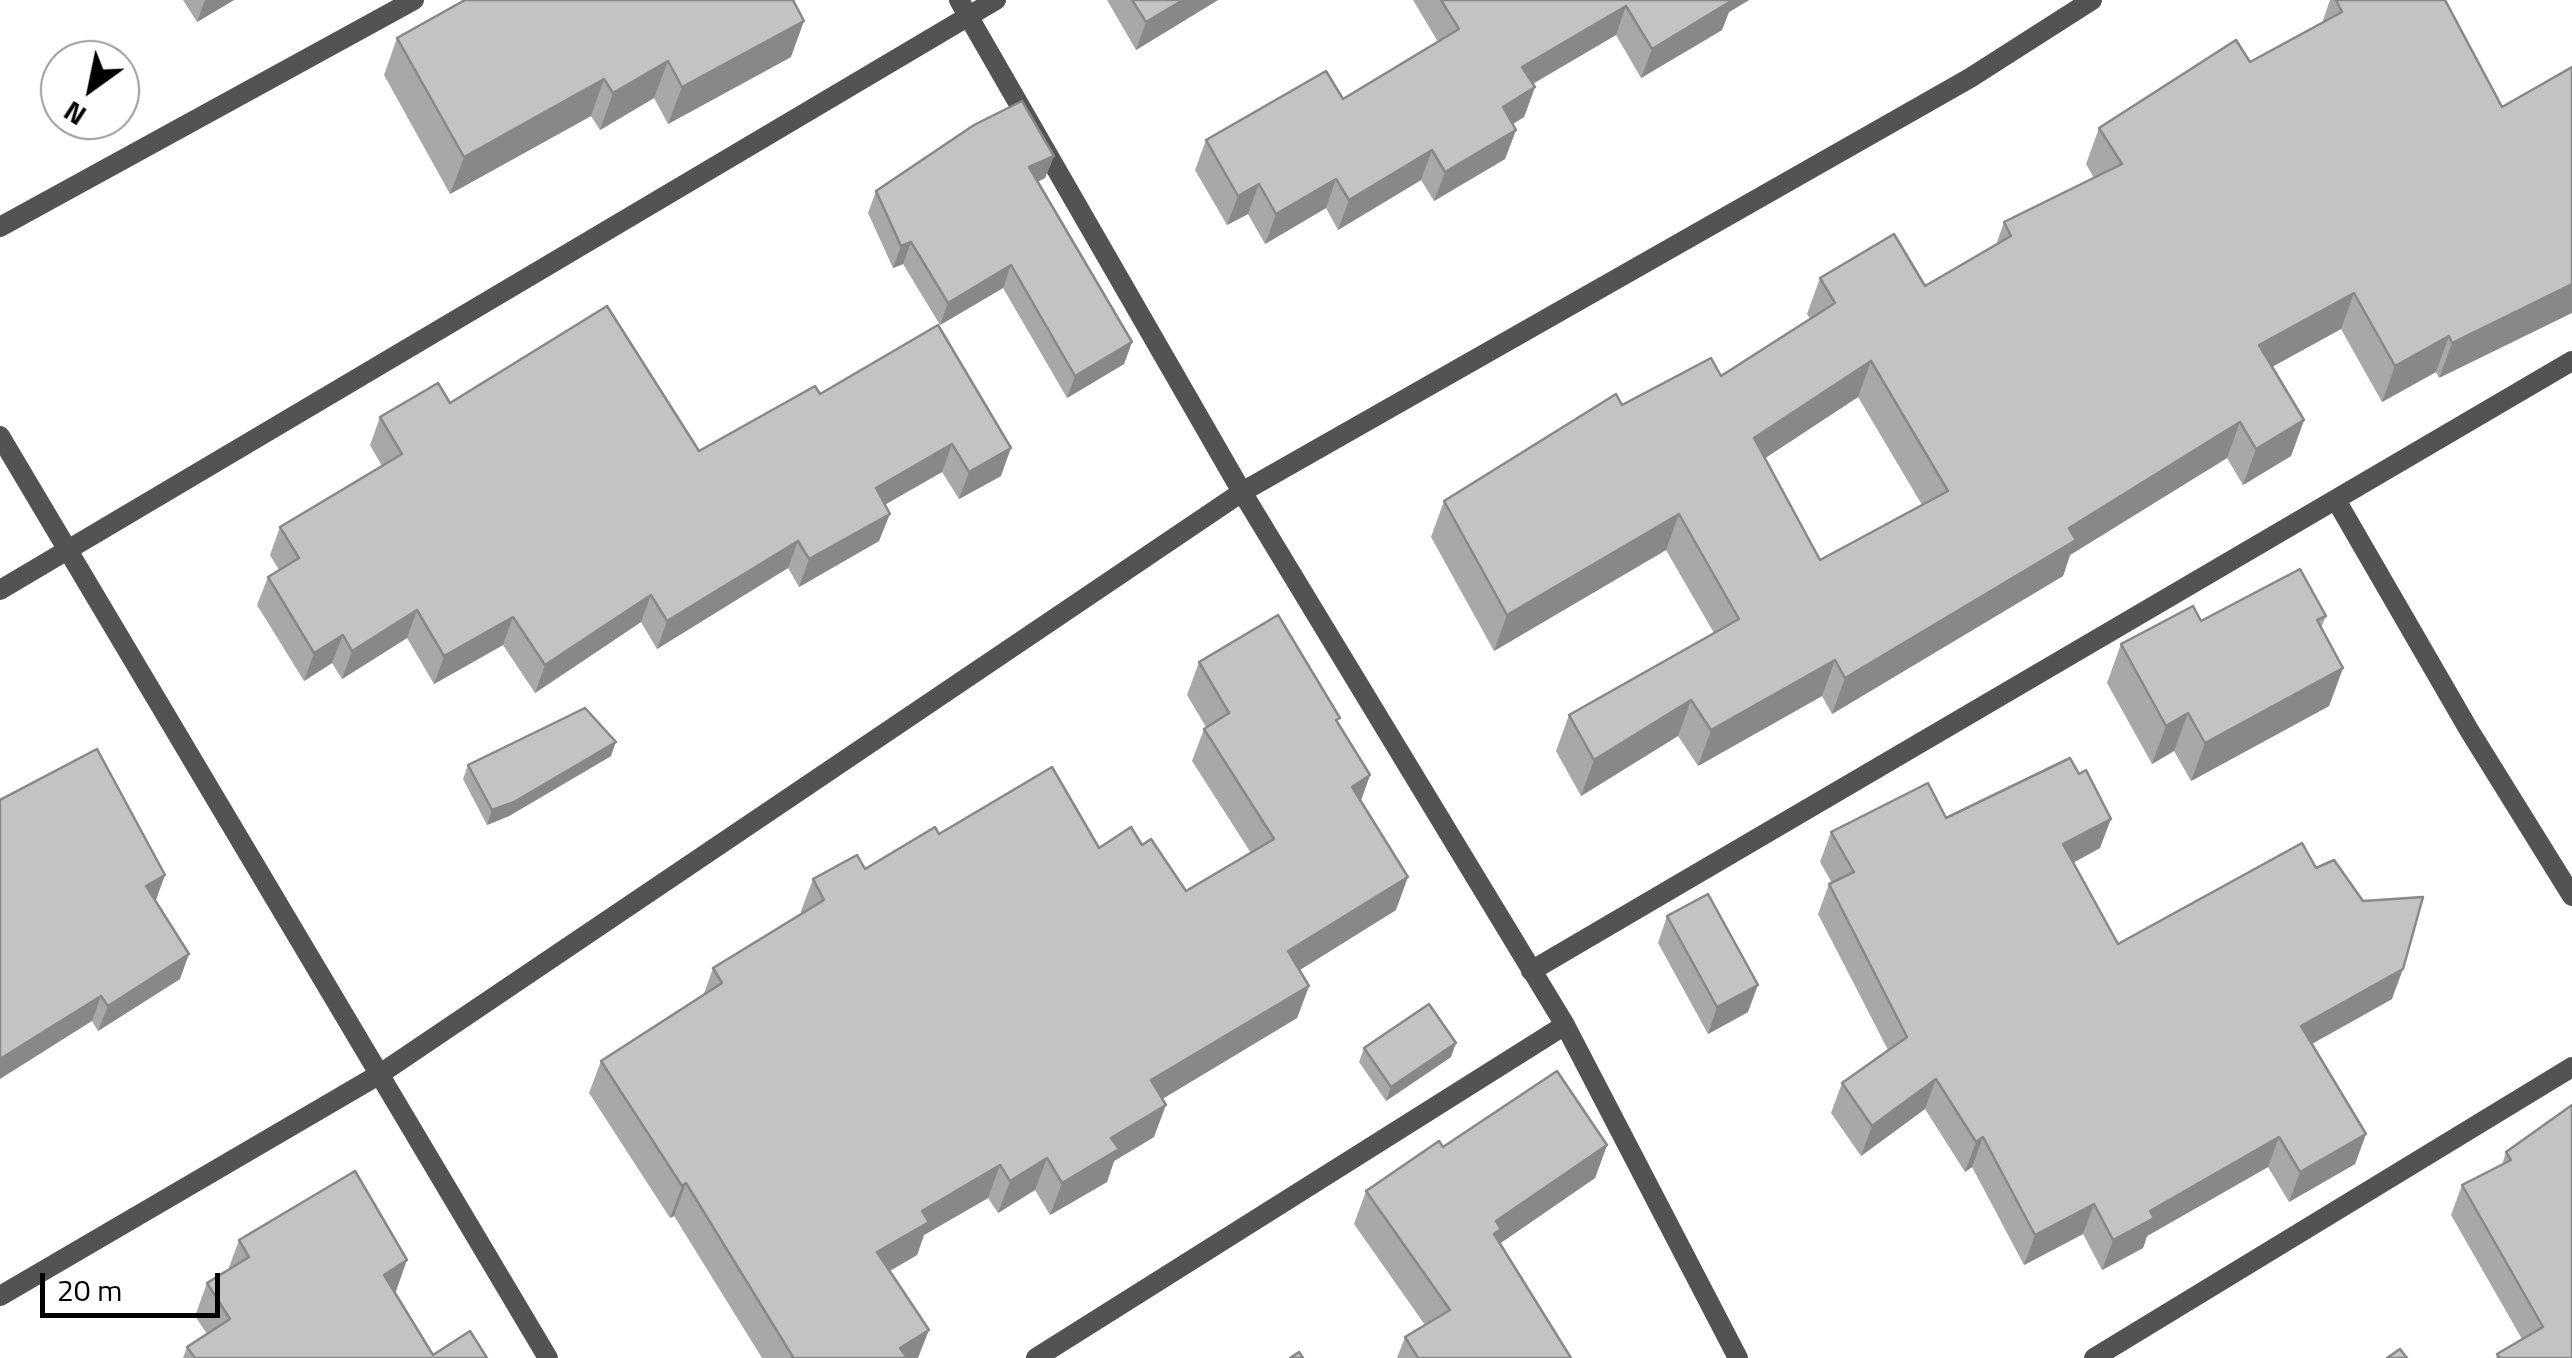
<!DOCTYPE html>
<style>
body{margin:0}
#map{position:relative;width:2572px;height:1358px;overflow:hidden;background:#fff;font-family:"Titillium Web",sans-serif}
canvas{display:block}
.north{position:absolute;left:40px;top:40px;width:100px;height:100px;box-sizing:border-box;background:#fff;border:2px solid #999;border-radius:50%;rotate:213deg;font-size:28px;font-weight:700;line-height:40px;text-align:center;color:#000}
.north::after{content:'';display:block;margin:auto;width:35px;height:45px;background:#000;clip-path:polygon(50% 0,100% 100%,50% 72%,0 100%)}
.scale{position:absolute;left:40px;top:1273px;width:180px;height:45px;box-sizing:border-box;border:5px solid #000;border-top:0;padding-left:12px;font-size:30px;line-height:35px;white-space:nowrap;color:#000;-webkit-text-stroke:8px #fff;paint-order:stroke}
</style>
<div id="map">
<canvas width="2572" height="1358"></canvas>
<div class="north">N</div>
<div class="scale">20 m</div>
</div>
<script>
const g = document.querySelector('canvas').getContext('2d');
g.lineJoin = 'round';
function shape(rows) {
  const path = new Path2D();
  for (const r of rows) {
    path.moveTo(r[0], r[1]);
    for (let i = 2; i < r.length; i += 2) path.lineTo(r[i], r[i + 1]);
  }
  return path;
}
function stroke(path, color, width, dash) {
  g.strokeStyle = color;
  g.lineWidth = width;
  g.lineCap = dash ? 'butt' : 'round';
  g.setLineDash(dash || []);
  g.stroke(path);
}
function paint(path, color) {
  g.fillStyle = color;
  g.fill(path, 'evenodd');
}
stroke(shape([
 [959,0,1242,492,1565,1025,1738,1358],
 [0,227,414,0],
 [0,436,548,1358],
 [2336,500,2469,730,2572,896],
 [0,590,996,0],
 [1531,971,2572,361],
 [0,1296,380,1074,1242,492,1970,78,2092,0],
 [1036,1358,1565,1025],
 [2094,1358,2572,1067]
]), '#535353', 20);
paint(shape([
 [183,0,234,0,197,22],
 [1107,0,1218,0,1136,50],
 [1413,0,1749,0,1729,12,1722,30,1641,78,1616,35,1533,84,1535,87,1524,117,1513,124,1516,130,1505,159,1434,201,1421,180,1338,230,1326,208,1265,244,1248,214,1227,225,1195,170,1206,140,1343,99,1438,42],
 [2330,0,2445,0,2502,107,2572,67,2439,378,2436,372,2382,402,2341,329,2272,367,2304,420,2291,456,2243,485,2227,458,2070,555,2063,576,1832,714,1822,696,1698,766,1678,736,1581,796,1556,751,1569,715,1714,633,1666,550,1494,651,1431,537,1444,501,1622,405,1721,376,1810,319,1807,314,1820,278,1925,286,1996,245,2004,222,2094,178,2086,164,2099,128,2250,62,2322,23],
 [1858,397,1922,505,1820,560,1765,458],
 [397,38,791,57,668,124,654,98,600,130,591,116,450,194,384,75],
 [1054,156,1045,178,1037,182,1132,342,1124,364,1067,398,1003,288,940,325,903,264,893,268,868,213,876,191],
 [938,325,1001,476,959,499,942,472,885,505,879,541,799,587,788,568,657,649,641,622,535,693,503,645,434,684,407,638,342,679,332,663,304,681,257,605,268,577,279,570,270,555,280,527,382,466,370,445,380,417,450,403,699,451,820,394],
 [2326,616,2321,628,2343,668,2329,706,2191,781,2174,751,2152,764,2107,683,2121,644,2201,621],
 [1199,662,1338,724,1370,775,1361,801,1396,910,1300,970,1309,986,1297,1018,1162,1099,1154,1137,1114,1161,1107,1182,1050,1215,1035,1190,998,1213,988,1198,924,1235,917,1255,890,1271,918,1358,762,1358,674,1216,670,1218,589,1093,601,1061,703,996,713,968,802,914,801,911,813,879,865,869,939,834,1099,848,1142,845,1186,891,1251,853,1192,761,1204,729,1206,727,1187,695],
 [611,756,509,816,487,825,463,779,468,765],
 [0,800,156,900,155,901,180,979,98,1031,92,1021],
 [1831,832,2100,848,2073,863,2118,944,2392,999,2312,1044,2366,1134,2355,1164,2289,1202,2268,1167,2147,1236,2143,1248,2102,1270,2083,1234,2024,1265,1972,1167,1965,1172,1925,1109,1861,1156,1831,1113,1842,1083,1888,1050,1818,914,1829,884,1832,883,1820,862],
 [1667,916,1748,1012,1708,1034,1658,943],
 [1364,1048,1451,1057,1386,1101,1359,1062],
 [2572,1105,2572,1358,2496,1358,2497,1354,2522,1339,2451,1215,2462,1185,2502,1165,2506,1152],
 [1607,1145,1595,1178,1500,1243,1571,1358,1397,1358,1405,1337,1425,1325,1354,1224,1366,1191,1443,1147],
 [239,1240,395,1294,433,1355,487,1358,183,1358,187,1347,207,1334,195,1316,207,1283,228,1270]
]), '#a8a8a8');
paint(shape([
 [205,0,234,0,197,22],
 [1183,0,1218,0,1136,50,1146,22],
 [1723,0,1749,0,1729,12,1722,30,1641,78,1652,49],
 [1626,6,1616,35,1511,96,1522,67],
 [804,21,791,57,668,124,682,87],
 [668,61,654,98,600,130,613,93],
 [604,79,591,116,450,194,464,157],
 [1535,87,1524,117,1492,136,1503,107],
 [1516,130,1505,159,1434,201,1445,172],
 [1432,150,1421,180,1338,230,1349,200],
 [1054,156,1045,178,1021,190,1029,167],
 [1336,179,1326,208,1265,244,1276,214],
 [1259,184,1248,214,1227,225,1238,196],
 [911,242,903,264,893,268,901,246],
 [1011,265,1003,288,940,325,948,303],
 [2572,284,2572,313,2439,378,2452,343],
 [2354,293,2341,329,2246,381,2259,345],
 [2449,336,2436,372,2382,402,2395,366],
 [1132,342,1124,364,1067,398,1075,376],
 [1871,361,1858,397,1741,474,1754,438],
 [2304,420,2291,456,2243,485,2256,449],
 [2240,422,2227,458,2070,555,2063,576,1832,714,1845,678,2069,528],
 [952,444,942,472,866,515,876,488],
 [1011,448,1001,476,959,499,969,472],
 [890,514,879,541,799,587,809,559],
 [1679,514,1666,550,1494,651,1507,615],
 [798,541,788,568,657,649,667,621],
 [651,595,641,622,535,693,545,665],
 [417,610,407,638,342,679,352,651],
 [513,617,503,645,434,684,444,656],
 [343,635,332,663,304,681,314,653],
 [1835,660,1822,696,1698,766,1711,730],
 [2343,668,2329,706,2191,781,2205,743],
 [1691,700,1678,736,1581,796,1594,760],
 [2188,713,2174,751,2152,764,2166,726],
 [616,742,611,756,509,816,487,825,492,810],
 [1370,775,1358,808,1352,787],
 [2111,819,2100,848,2052,874,2063,844],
 [165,875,156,900,137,911,146,886],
 [1408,877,1396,910,1277,984,1288,951],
 [189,954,180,979,98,1031,108,1006],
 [2403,969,2392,999,2290,1056,2301,1026],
 [1758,985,1748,1012,1708,1034,1717,1007],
 [1309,986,1297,1018,1139,1113,1151,1080],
 [101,996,92,1021,0,1079,0,1059],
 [1456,1043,1451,1057,1386,1101,1391,1087],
 [1936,1079,1925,1109,1861,1156,1872,1126],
 [1166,1105,1154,1137,1114,1161,1107,1182,1050,1215,1062,1183,1111,1138],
 [2366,1134,2355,1164,2289,1202,2300,1172],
 [1983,1137,1972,1167,1965,1172,1976,1142],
 [2279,1137,2268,1167,2147,1236,2143,1248,2102,1270,2113,1240,2150,1211],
 [1607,1145,1595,1178,1495,1247,1489,1262,1496,1221],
 [1047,1158,1035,1190,998,1213,1010,1181],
 [1000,1165,988,1198,924,1235,917,1255,865,1285,877,1252,922,1211],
 [686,1183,674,1216,670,1218,682,1186],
 [2094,1204,2083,1234,2024,1265,2035,1235],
 [407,1260,395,1294,384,1275],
 [929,1330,918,1358,896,1358,900,1348]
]), '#888');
const building = shape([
 [465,0,793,0,804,21,682,87,668,61,613,93,604,79,464,157,397,38,465,0],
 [1132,0,1183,0,1146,22,1132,0],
 [1441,0,1733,0,1652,49,1626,6,1522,67,1535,87,1503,107,1516,130,1445,172,1432,150,1349,200,1336,179,1276,214,1259,184,1238,196,1206,140,1326,71,1343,99,1459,29,1441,0],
 [2336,0,2445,0,2502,107,2572,67,2572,284,2452,343,2449,336,2395,366,2354,293,2259,345,2304,420,2256,449,2240,422,2069,528,2076,540,1845,678,1835,660,1711,730,1691,700,1594,760,1569,715,1739,619,1679,514,1507,615,1444,501,1616,394,1622,405,1711,358,1721,376,1835,303,1820,278,1894,234,1925,286,2011,236,2004,222,2122,164,2099,128,2236,40,2250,62,2342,12,2336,0],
 [1871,361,1948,491,1820,560,1754,438,1871,361],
 [1022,101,1054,156,1029,167,1132,342,1075,376,1011,265,948,303,911,242,901,246,876,191,974,125,1022,101],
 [607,306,699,451,815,386,820,394,938,325,1011,448,969,472,952,444,876,488,890,514,809,559,798,541,667,621,651,595,545,665,513,617,444,656,417,610,352,651,343,635,314,653,268,577,299,558,280,527,402,454,380,417,438,383,450,403,607,306],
 [2300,569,2326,616,2317,620,2343,668,2205,743,2188,713,2166,726,2121,644,2193,606,2201,621,2300,569],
 [1278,615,1340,718,1336,720,1370,775,1352,787,1408,877,1288,951,1309,986,1151,1080,1166,1105,1111,1138,1119,1149,1062,1183,1047,1158,1010,1181,1000,1165,922,1211,929,1222,877,1252,929,1330,900,1348,907,1358,791,1358,793,1357,686,1183,682,1186,601,1061,722,983,713,968,824,900,813,879,857,855,865,869,935,827,939,834,1052,767,1099,848,1131,827,1142,845,1151,839,1186,891,1274,839,1204,729,1229,713,1199,662,1278,615],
 [585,708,616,742,514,802,492,810,468,765,585,708],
 [97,749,165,875,146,886,189,954,108,1006,101,996,0,1059,0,800,97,749],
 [2070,758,2079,774,2086,770,2111,819,2063,844,2118,944,2302,843,2316,868,2334,860,2363,901,2423,897,2403,969,2301,1026,2366,1134,2300,1172,2279,1137,2150,1211,2154,1218,2113,1240,2094,1204,2035,1235,1983,1137,1976,1142,1936,1079,1872,1126,1842,1083,1907,1037,1829,884,1854,872,1831,832,1928,783,1946,818,2070,758],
 [1708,894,1758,985,1717,1007,1667,916,1708,894],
 [1429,1004,1456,1043,1391,1087,1364,1048,1429,1004],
 [1557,1071,1607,1145,1496,1221,1501,1229,1494,1234,1571,1358,1418,1358,1405,1337,1450,1310,1366,1191,1439,1141,1443,1147,1557,1071],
 [2572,1105,2572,1358,2500,1358,2497,1354,2543,1327,2462,1185,2511,1160,2506,1152,2572,1105],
 [355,1171,407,1260,384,1275,433,1355,470,1331,487,1358,195,1358,187,1347,230,1319,207,1283,249,1257,239,1240,355,1171],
 [2400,1349,2407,1358,2387,1358,2400,1349],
 [1299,1352,1303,1358,1290,1358,1299,1352]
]);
paint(building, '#c3c3c3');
stroke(building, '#888', 2.5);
</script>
